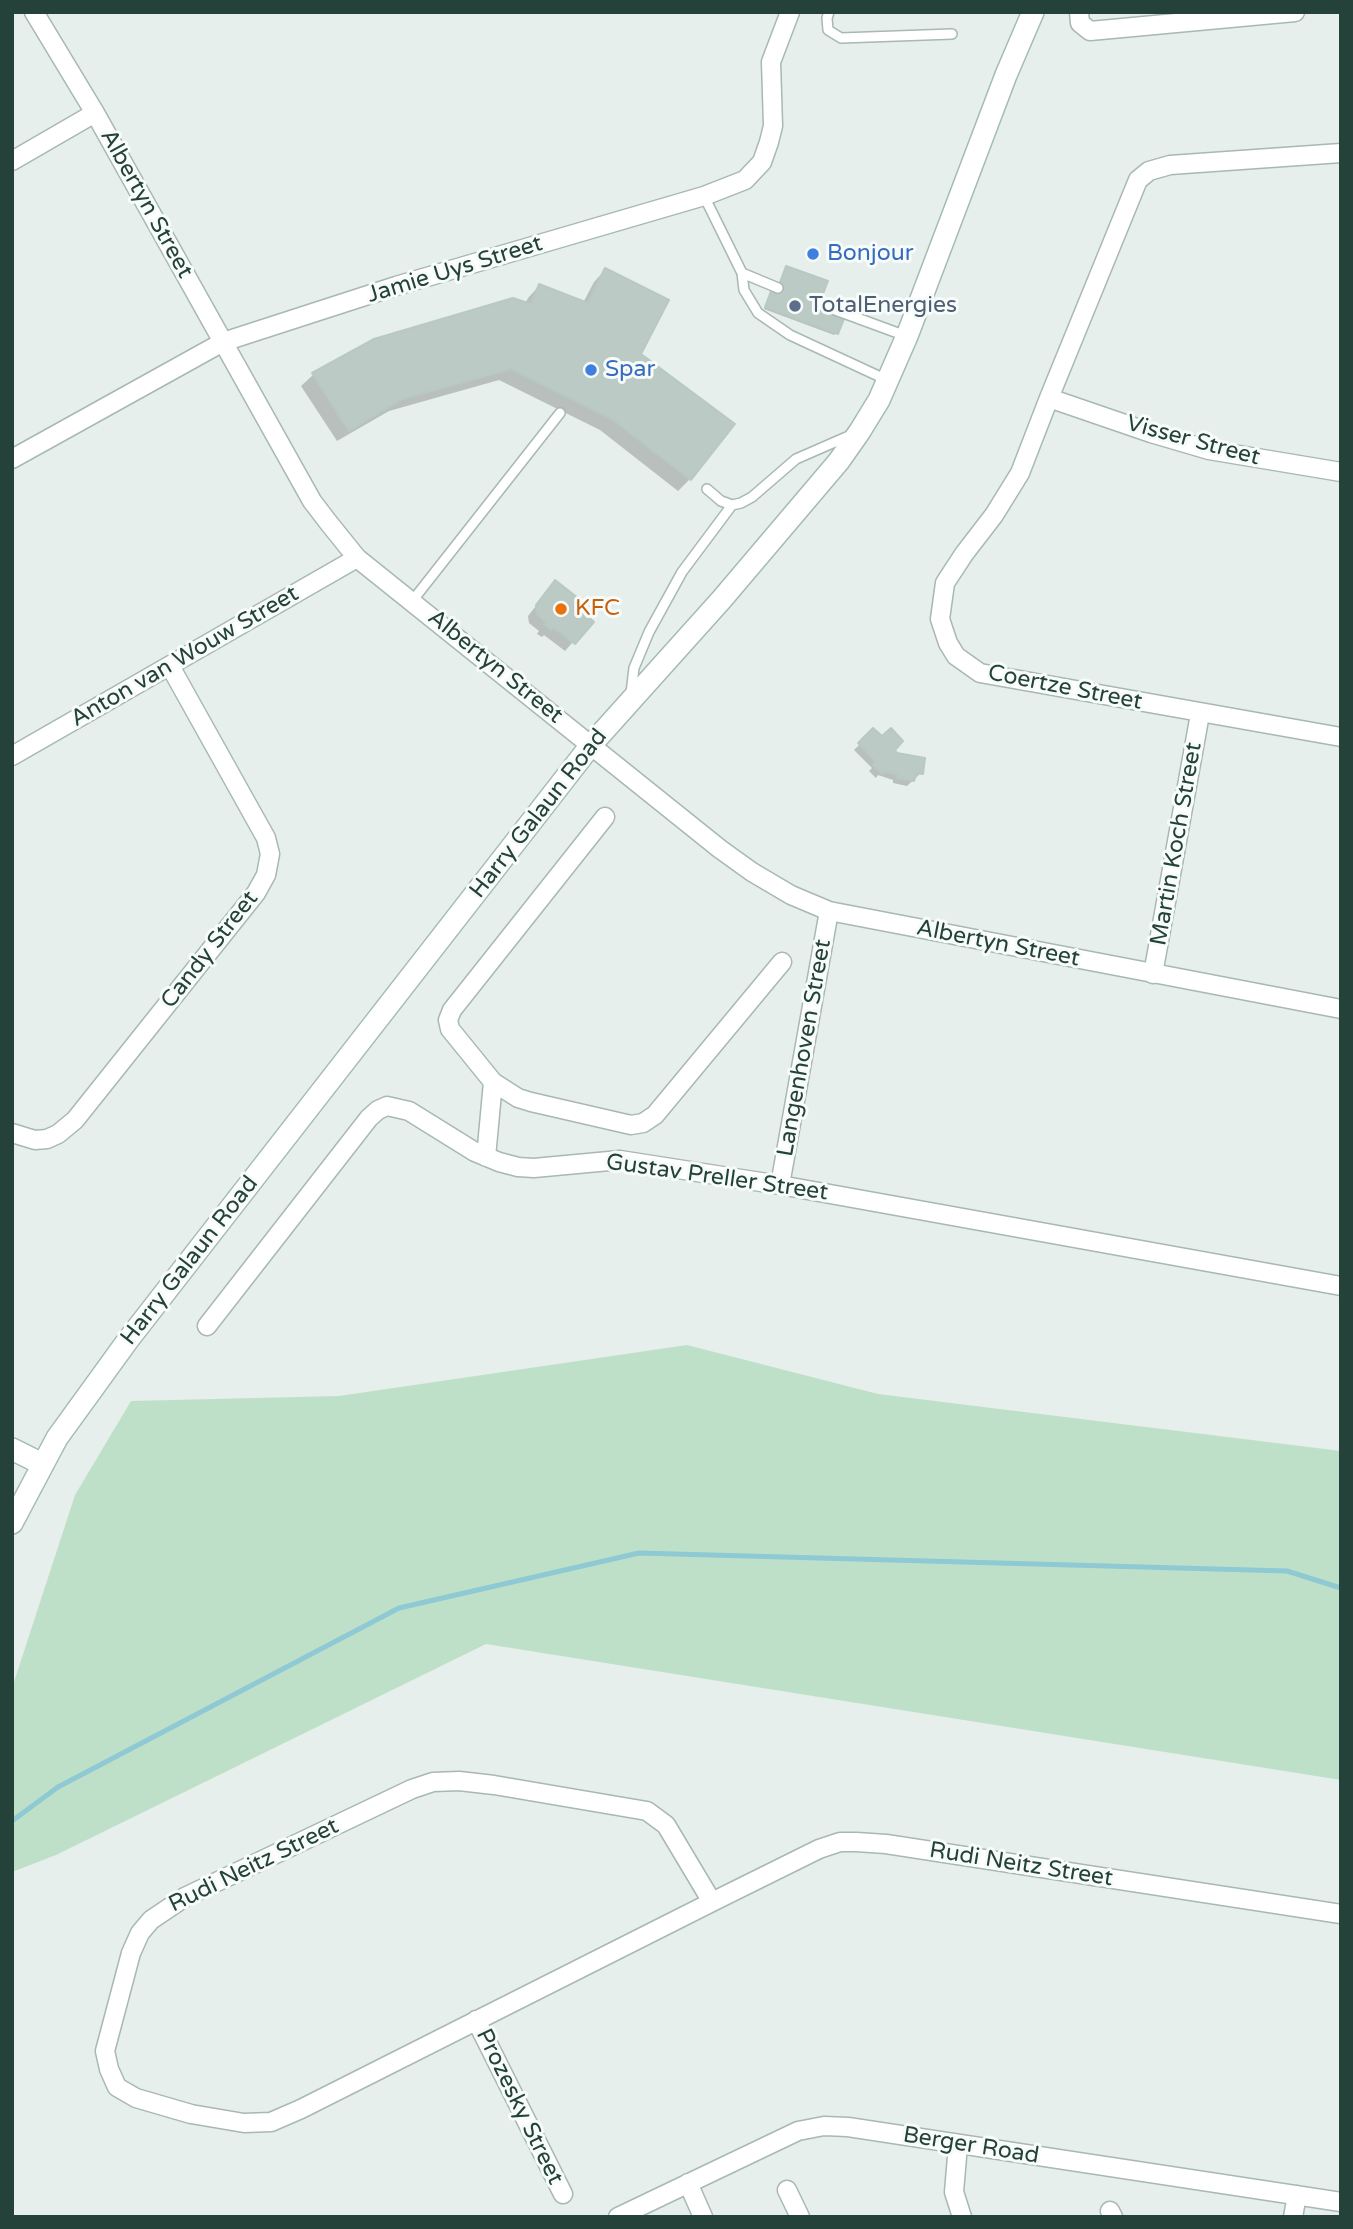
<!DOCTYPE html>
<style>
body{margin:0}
#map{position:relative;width:1353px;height:2229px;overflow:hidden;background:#e6efeb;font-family:"Varela Round",sans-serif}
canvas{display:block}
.frame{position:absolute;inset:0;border:14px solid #24423a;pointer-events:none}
</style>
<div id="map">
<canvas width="1353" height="2229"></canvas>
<div class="frame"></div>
</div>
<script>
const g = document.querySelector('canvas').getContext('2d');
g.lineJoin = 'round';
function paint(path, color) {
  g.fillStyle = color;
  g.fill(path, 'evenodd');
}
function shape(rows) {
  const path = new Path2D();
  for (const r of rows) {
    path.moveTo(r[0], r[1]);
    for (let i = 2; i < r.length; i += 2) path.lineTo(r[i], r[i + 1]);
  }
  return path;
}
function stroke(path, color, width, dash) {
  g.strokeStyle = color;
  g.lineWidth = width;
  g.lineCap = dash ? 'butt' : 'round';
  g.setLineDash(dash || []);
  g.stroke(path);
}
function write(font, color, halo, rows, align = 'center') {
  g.font = font + ' "Varela Round",sans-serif';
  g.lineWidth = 6;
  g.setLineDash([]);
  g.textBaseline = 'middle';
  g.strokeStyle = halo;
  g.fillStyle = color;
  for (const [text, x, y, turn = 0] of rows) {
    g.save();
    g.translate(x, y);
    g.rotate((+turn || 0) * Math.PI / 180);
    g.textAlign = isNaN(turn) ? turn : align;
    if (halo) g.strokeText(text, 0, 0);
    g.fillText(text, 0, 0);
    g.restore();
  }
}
paint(shape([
 [687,1345,878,1394,1341,1451,1341,1780,486,1644,56,1855,12,1872,12,1688,75,1495,131,1401,339,1396]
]), '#bfe0c8');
paint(shape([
 [787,268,817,305,837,333,834,335,764,309,771,290,773,288,777,290],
 [605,270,690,479,678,491,600,430,499,380,389,411,337,441,301,386,313,375,374,340,525,304,528,298,539,286,583,303,594,282],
 [555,582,580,613,573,642,565,651,544,635,542,637,537,634,539,631,529,623,528,616],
 [873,731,921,773,907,786,893,783,893,780,878,775,876,778,869,771,872,768,854,750]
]), '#0003');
stroke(shape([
 [12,1821,58,1787,399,1608,639,1553,1287,1571,1341,1588]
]), '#8ec9d4', 5);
const building = shape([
 [786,266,828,281,819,304,846,314,838,334,765,307,773,286,778,288,786,266],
 [605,268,669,300,641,354,735,424,691,480,612,419,511,369,402,399,349,431,312,373,374,339,513,298,531,304,539,284,588,303,605,268],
 [555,580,587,605,583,612,594,622,575,644,554,628,551,630,544,624,546,622,537,614,536,605,555,580],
 [873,728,882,736,891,728,903,741,895,750,897,753,925,758,923,774,917,773,914,781,897,778,898,775,885,771,882,774,873,765,876,762,858,743,873,728]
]);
paint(building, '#bbcac4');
stroke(building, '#b8c9c2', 2);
const lane = shape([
 [829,12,827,18,828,30,841,38,952,34],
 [704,196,742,273,744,290,758,313,790,335,887,380],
 [742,273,778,288],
 [819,304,906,336],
 [707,489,721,501,732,505,741,503,752,497,796,459,851,435],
 [413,600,560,413],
 [631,693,634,668,649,632,682,572,732,505]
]);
const street = shape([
 [34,12,95,113,312,501,328,522,357,558,720,849,752,872,791,895,829,911,1341,1009],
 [1079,12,1080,23,1090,31,1295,12],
 [1341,153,1170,165,1149,171,1138,180,1049,398,1020,473,994,515,964,554,945,583,940,619,948,643,956,656,980,673,1341,737],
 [12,161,95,113],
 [1049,398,1151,433,1209,450,1341,472],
 [12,459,223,342,396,286,704,196,745,180,762,162,769,142,773,126,771,62,790,12],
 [12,756,357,558],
 [605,817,452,1010,448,1020,450,1029,493,1082,518,1098,531,1102,631,1125,643,1123,655,1115,782,962],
 [1153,974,1200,714],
 [12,1133,35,1140,47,1139,58,1134,75,1120,256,893,266,875,270,854,266,838,170,666],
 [486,1157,493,1082],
 [780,1185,829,911],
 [207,1326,369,1118,378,1110,387,1106,409,1111,475,1152,499,1162,518,1167,534,1168,620,1160,780,1185,1341,1286],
 [459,1781,494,1785,647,1811,666,1825,712,1902,301,2109,271,2122,244,2123,191,2114,136,2098,117,2087,109,2069,105,2051,131,1953,140,1933,151,1920,185,1897,412,1789,433,1782,459,1781],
 [712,1902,819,1849,840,1842,856,1842,886,1844,1341,1914],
 [476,2020,563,2194],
 [958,2145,954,2192,962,2217],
 [688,2183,703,2217],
 [787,2190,800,2217],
 [1110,2211,1113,2217],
 [618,2217,798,2131,824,2126,848,2127,1341,2202],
 [1293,2217,1297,2195]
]);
const secondary = shape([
 [12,1449,42,1464],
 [12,1523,57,1438,128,1340,591,745,722,599,839,461,860,431,879,400,907,336,1006,75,1033,12]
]);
stroke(lane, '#a8b8b2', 12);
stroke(street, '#a8b8b2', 21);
stroke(secondary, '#a4bbb3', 24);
stroke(lane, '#fff', 9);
stroke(street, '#fff', 18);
stroke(secondary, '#fff', 21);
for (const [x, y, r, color] of [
 [813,254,7,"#3f7fe0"],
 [795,306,7,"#5c6f8a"],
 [591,370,7,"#3f7fe0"],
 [561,609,7,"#e8710a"]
]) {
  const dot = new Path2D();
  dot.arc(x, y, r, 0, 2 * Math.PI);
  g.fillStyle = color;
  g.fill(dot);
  stroke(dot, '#f7fbf9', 2.5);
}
write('23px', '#24423a', '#f7fbf9', [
 ["Albertyn Street",146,204,61],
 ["Jamie Uys Street",455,270,-17],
 ["Visser Street",1193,441,15],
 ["Anton van Wouw Street",185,657,-30],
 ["Albertyn Street",495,667,39],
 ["Coertze Street",1065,688,11],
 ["Harry Galaun Road",539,814,-52],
 ["Martin Koch Street",1177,844,-80],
 ["Albertyn Street",998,944,11],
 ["Candy Street",210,950,-52],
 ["Langenhoven Street",805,1048,-80],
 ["Gustav Preller Street",717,1178,8],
 ["Harry Galaun Road",190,1261,-52],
 ["Rudi Neitz Street",1021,1865,9],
 ["Rudi Neitz Street",254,1866,-26],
 ["Prozesky Street",519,2107,64],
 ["Berger Road",971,2146,9]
]);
write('23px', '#366cbe', '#f7fbf9', [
 ["Bonjour",827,254],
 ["Spar",605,370]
], 'left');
write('23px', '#4e5e75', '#f7fbf9', [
 ["TotalEnergies",809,306]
], 'left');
write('23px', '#c56008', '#f7fbf9', [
 ["KFC",575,609]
], 'left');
</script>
